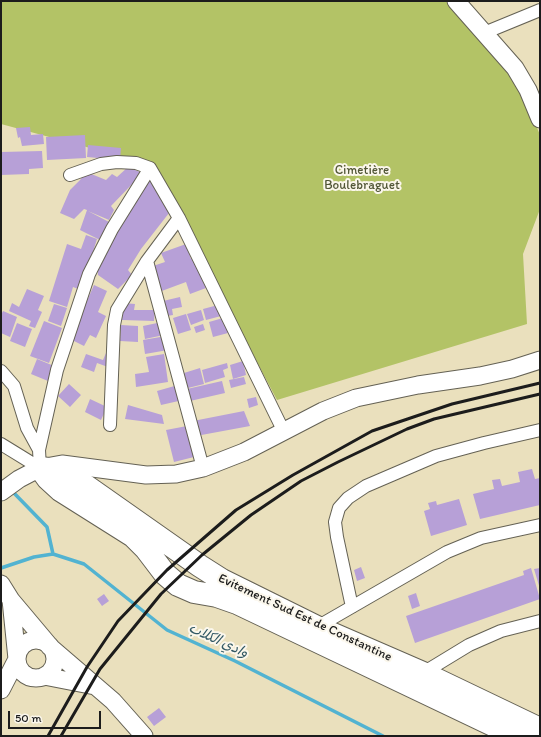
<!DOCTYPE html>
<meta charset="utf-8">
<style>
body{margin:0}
#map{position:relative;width:541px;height:737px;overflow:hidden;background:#eae0bd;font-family:Itim,sans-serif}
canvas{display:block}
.frame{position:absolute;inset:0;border:2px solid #1c1c1c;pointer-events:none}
.scale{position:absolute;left:8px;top:711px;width:93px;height:18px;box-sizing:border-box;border:2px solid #1c1c1c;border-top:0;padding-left:5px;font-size:12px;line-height:14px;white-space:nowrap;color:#1c1c1c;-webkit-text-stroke:3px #fbf7ec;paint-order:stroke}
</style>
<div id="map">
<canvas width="541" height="737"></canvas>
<div class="frame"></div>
<div class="scale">50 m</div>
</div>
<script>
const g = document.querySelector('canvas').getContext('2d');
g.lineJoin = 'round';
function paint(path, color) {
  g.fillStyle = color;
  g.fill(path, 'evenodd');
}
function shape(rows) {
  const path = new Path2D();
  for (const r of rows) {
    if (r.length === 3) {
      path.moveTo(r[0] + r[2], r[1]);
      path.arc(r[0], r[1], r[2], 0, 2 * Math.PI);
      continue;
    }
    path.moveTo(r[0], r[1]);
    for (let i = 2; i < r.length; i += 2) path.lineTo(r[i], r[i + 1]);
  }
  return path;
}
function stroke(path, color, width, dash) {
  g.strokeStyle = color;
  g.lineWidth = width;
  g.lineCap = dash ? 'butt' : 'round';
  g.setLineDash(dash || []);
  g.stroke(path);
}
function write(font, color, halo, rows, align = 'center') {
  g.font = font + ' Itim,"Playpen Sans Arabic",sans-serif';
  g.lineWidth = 4;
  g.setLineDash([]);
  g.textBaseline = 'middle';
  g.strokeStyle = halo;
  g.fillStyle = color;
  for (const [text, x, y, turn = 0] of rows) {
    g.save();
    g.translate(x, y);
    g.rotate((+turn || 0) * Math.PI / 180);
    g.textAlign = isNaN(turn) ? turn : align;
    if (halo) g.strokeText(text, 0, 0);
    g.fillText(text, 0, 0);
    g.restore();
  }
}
paint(shape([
 [1,1,447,1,488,45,523,93,540,135,540,209,523,254,527,324,277,400,153,165,1,124]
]), '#b3c366');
stroke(shape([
 [12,491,47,527,53,554],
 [1,568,34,557,53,554,84,564,167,630,235,661,383,736]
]), '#52b3d1', 3.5);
paint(shape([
 [30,127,31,135,43,134,44,144,22,146,20,137,18,138,16,128],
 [85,135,86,158,47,160,46,137],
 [88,145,121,148,120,160,87,157],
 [42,151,43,168,29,169,29,174,1,175,1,152],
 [128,167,140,172,137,179,111,206,114,210,109,220,88,211,109,222,100,240,80,230,87,210,84,209,74,219,60,213,70,190,81,179,84,171,106,180,112,174,117,177],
 [152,177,169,213,141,249,128,270,132,275,118,289,98,275,97,262,133,197],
 [86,235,97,239,81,290,73,287,67,307,49,301,67,244,81,249],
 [186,244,191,259,196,258,206,288,190,294,186,282,159,292,150,267,165,262,161,253],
 [94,285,107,291,98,312,106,316,96,338,90,335,84,346,70,339],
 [27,289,44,296,38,310,42,312,35,328,29,326,31,321,9,311,12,303,19,307],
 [180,297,182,307,172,309,173,315,167,316,163,301],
 [123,303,135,304,134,310,155,310,154,321,122,320],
 [54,304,67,308,61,326,48,321],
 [218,305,221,316,206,320,203,309],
 [201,310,204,320,191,325,187,314],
 [3,311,17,317,10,337,1,333,1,315],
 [186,314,191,330,178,334,173,318],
 [223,318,228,333,213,337,209,322],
 [44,321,62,328,49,363,30,356],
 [162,322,164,335,145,339,143,326],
 [17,323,32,329,25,347,10,341],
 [203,324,205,330,196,333,194,327],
 [121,325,138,326,138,342,120,341],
 [166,336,168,350,145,354,143,340],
 [106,353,112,355,108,367,97,363,94,372,81,367,86,354,103,360],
 [164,354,168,382,136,387,135,374,149,372,146,357],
 [37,359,54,366,48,381,31,374],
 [243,361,246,375,233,379,230,365],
 [227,363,228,368,223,370,225,377,205,383,202,370],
 [200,368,204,384,188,388,184,373],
 [244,377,246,384,231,388,229,380],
 [222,381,225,393,190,401,187,389],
 [69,384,81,395,70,407,58,396],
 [178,385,183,400,161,405,157,391],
 [256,397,258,405,249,408,247,399],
 [90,399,107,407,101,420,85,412],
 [128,405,162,415,164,424,125,419],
 [244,411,250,426,196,436,193,421],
 [187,426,194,457,174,462,166,430],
 [532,469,535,479,540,478,540,505,480,519,473,494,494,489,492,480,500,479,502,486,520,482,518,472],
 [459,499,467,525,431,536,424,511,430,509,428,503,436,501,437,505],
 [361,567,365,578,357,581,354,570],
 [531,568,540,599,415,643,406,616,524,575,523,571],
 [540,568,540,589,534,569],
 [416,593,420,606,412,609,408,596],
 [104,594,109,601,102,606,97,599],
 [159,708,166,717,154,726,147,717]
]), '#b7a0d7');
const street = shape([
 [484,33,540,10],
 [70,175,101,164,117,162,136,163,150,168,179,218,284,432],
 [147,261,203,468],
 [1,371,14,386,27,428,39,450],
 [110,425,114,325,117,310,147,261,179,218],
 [1,444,40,468],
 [40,468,39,450,57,370,89,274,112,229,150,168],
 [352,607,337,537,335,522,339,508,348,498,366,486,436,456,484,443,540,430],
 [317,627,447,552,481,538,540,525],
 [423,673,469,645,501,631,540,621]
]);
const secondary = shape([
 [456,1,515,68,528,90,540,119],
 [1,492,19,479,40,468,62,464,146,475,176,474,203,468,244,452,323,411,356,398,418,385,480,376,512,369,540,360],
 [1,584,11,600,48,644],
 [36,659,19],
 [49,646,113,701,144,736],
 [44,676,95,686],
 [1,690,17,659,11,600]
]);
const highway = shape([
 [516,736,237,603,217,596,194,592,178,585,165,574,146,549,133,536,60,490,48,479,40,468,57,470,72,476,200,566,222,580,317,627,423,673,540,729]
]);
stroke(street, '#646154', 14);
stroke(secondary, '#646154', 19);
stroke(highway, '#646154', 24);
stroke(street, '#fff', 12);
stroke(secondary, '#fff', 17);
stroke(highway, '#fff', 22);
stroke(shape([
 [48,736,87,667,118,621,167,570,236,510,293,475,372,431,452,404,540,383],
 [61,736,100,669,161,594,202,555,251,515,301,481,338,462,407,429,434,419,540,394]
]), '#1c1c1c', 3);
write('13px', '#515636', '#fbf7ec', [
 ["Cimetière",362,171],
 ["Boulebraguet",362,186]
]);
write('13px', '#1c1c1c', '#fbf7ec', [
 ["Evitement Sud Est de Constantine",305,618,25]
]);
write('italic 14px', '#325864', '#fbf7ec', [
 ["وادي الكلاب",218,641,25]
]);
</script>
